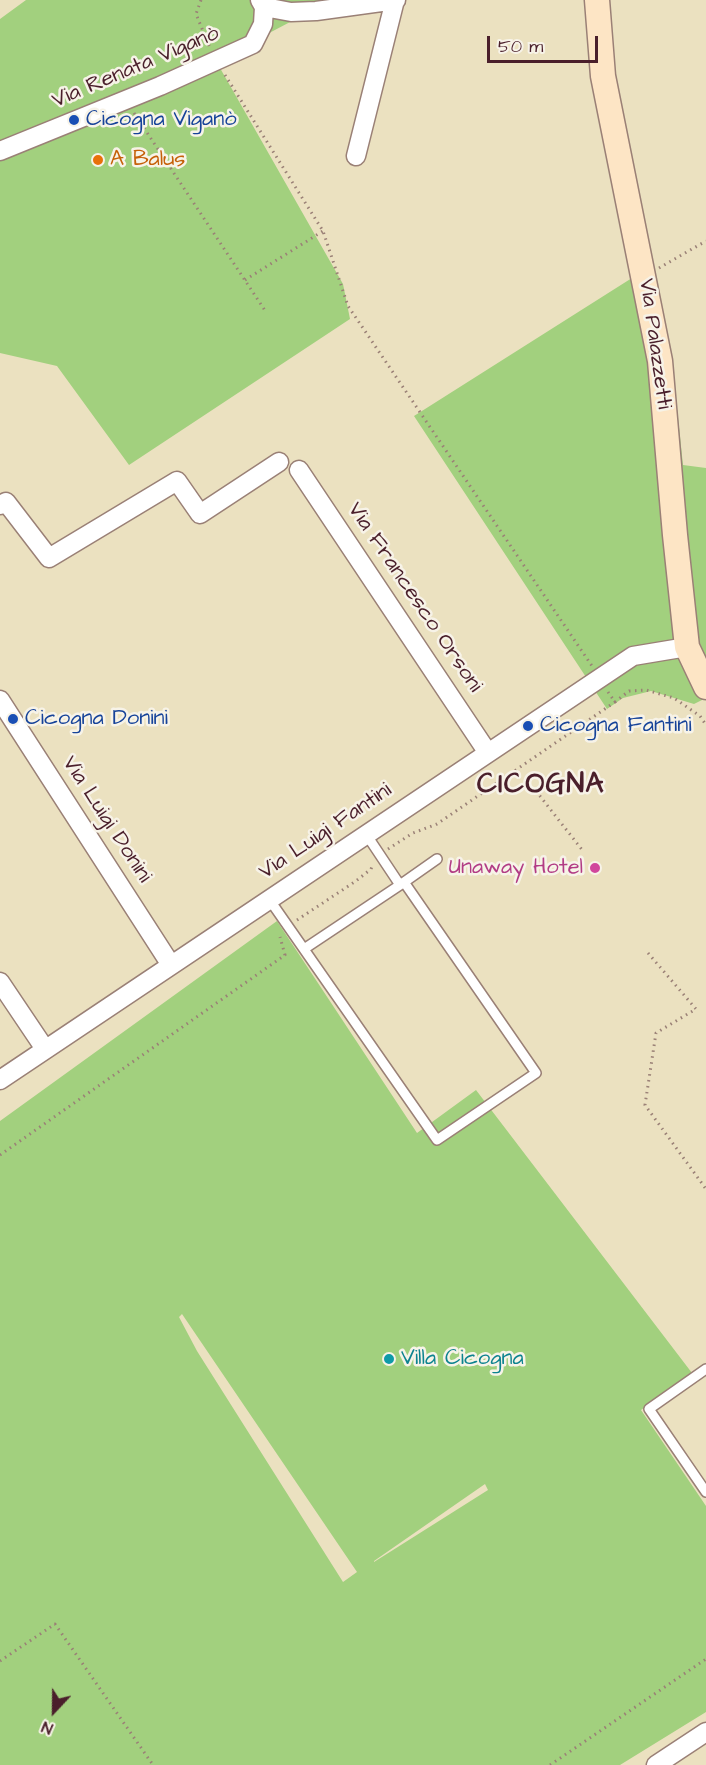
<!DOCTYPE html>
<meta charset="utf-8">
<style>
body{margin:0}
#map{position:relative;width:706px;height:1765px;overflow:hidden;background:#ebe1c0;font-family:"Architects Daughter",sans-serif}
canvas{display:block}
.north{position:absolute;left:24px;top:1681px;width:60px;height:60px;-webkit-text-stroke:4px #f7f3e8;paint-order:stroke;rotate:202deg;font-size:16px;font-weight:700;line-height:24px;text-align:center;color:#4a1f2b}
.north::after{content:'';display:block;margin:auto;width:21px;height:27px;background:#4a1f2b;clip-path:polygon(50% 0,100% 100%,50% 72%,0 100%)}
.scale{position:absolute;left:487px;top:36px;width:111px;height:27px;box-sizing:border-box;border:3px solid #4a1f2b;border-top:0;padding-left:8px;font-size:18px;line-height:21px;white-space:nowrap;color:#4a1f2b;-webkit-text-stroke:4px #f7f3e8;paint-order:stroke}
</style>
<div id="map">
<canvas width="706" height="1765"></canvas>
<div class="north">N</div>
<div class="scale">50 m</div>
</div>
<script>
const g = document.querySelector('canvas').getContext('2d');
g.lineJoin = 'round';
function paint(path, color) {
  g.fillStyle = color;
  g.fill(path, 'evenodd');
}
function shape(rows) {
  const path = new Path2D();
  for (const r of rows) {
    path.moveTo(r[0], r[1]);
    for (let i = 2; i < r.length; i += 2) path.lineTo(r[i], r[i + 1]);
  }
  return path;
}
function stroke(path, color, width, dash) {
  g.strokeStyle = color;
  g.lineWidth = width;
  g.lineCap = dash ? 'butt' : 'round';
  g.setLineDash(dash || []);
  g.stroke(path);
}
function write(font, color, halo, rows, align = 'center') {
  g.font = font + ' "Architects Daughter",sans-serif';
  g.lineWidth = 5;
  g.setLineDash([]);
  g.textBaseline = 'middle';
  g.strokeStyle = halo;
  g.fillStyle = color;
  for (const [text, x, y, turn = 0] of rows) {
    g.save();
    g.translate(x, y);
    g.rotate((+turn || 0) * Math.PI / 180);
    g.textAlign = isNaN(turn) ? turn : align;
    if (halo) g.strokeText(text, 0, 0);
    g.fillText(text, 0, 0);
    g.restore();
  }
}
paint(shape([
 [26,0,395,0,292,21,216,61,343,284,350,319,129,465,57,366,0,353,0,19],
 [643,271,672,361,683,465,706,468,706,698,694,704,651,691,623,698,607,709,414,416],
 [277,921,417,1133,476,1090,692,1373,641,1410,706,1506,706,1712,620,1765,0,1765,0,1121],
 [182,1314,357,1572,343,1582,197,1351,179,1317],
 [485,1484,488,1490,374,1562,374,1561]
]), '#a2d07e');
const service = shape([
 [366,834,400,885,437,859],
 [269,899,437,1140,536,1073,404,882],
 [304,949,400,885],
 [706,1369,649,1409,706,1492]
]);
const minor = shape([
 [260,0,264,7,291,12,316,11,396,0],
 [0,151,160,86,253,44,263,24,264,7],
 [356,156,395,0],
 [299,470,488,753],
 [0,505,6,502,49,558,177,481,200,514,279,462],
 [0,700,171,965],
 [0,982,45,1049],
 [0,1080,633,656,687,647],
 [656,1765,706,1732]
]);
const secondary = shape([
 [597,0,603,76,660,361,675,535,687,647,706,687]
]);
stroke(service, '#9a8076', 12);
stroke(minor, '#9a8076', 21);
stroke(secondary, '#9a8076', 27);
stroke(shape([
 [201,0,196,14,210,48],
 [225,75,323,231,348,306,592,666],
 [134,113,266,312],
 [659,268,706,241],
 [245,280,323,231],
 [608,692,615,702,629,691,646,690,674,698,700,716,706,725],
 [536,791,583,851],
 [388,849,413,833,437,824,615,702],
 [297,920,356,881,371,869,373,864],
 [648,953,696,1009,656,1033,645,1105,706,1189],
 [0,1155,285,955,280,937],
 [0,1661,55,1624,153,1765],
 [550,1765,706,1659]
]), '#9a8076', 3, [1.5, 4.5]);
stroke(service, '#fff', 9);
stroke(minor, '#fff', 18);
stroke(secondary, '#fde5c5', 24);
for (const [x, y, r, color] of [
 [74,120,6,"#1a4fb4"],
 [98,160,6,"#e8710a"],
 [13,719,6,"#1a4fb4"],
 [528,726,6,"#1a4fb4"],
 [595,868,6,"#d1479c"],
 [389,1359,6,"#0f9aa8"]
]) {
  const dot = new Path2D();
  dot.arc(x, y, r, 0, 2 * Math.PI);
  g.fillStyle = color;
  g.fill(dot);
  stroke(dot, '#f7f3e8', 2);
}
write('22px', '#4a1f2b', '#f7f3e8', [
 ["Via Renata Viganò",136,68,-23],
 ["Via Palazzetti",654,344,82],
 ["Via Francesco Orsoni",414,598,56],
 ["Via Luigi Donini",106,820,57],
 ["Via Luigi Fantini",326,832,-34]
]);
write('22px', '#164399', '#f7f3e8', [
 ["Cicogna Viganò",86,120],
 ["Cicogna Donini",25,719],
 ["Cicogna Fantini",540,726]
], 'left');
write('22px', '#c56008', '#f7f3e8', [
 ["A Balus",110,160]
], 'left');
write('22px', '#b23c85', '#f7f3e8', [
 ["Unaway Hotel",583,868]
], 'right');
write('22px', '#0d838f', '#f7f3e8', [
 ["Villa Cicogna",401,1359]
], 'left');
g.letterSpacing = '1.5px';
write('bold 28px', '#4a1f2b', '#f7f3e8', [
 ["CICOGNA",541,786]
]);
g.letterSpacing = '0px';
</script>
